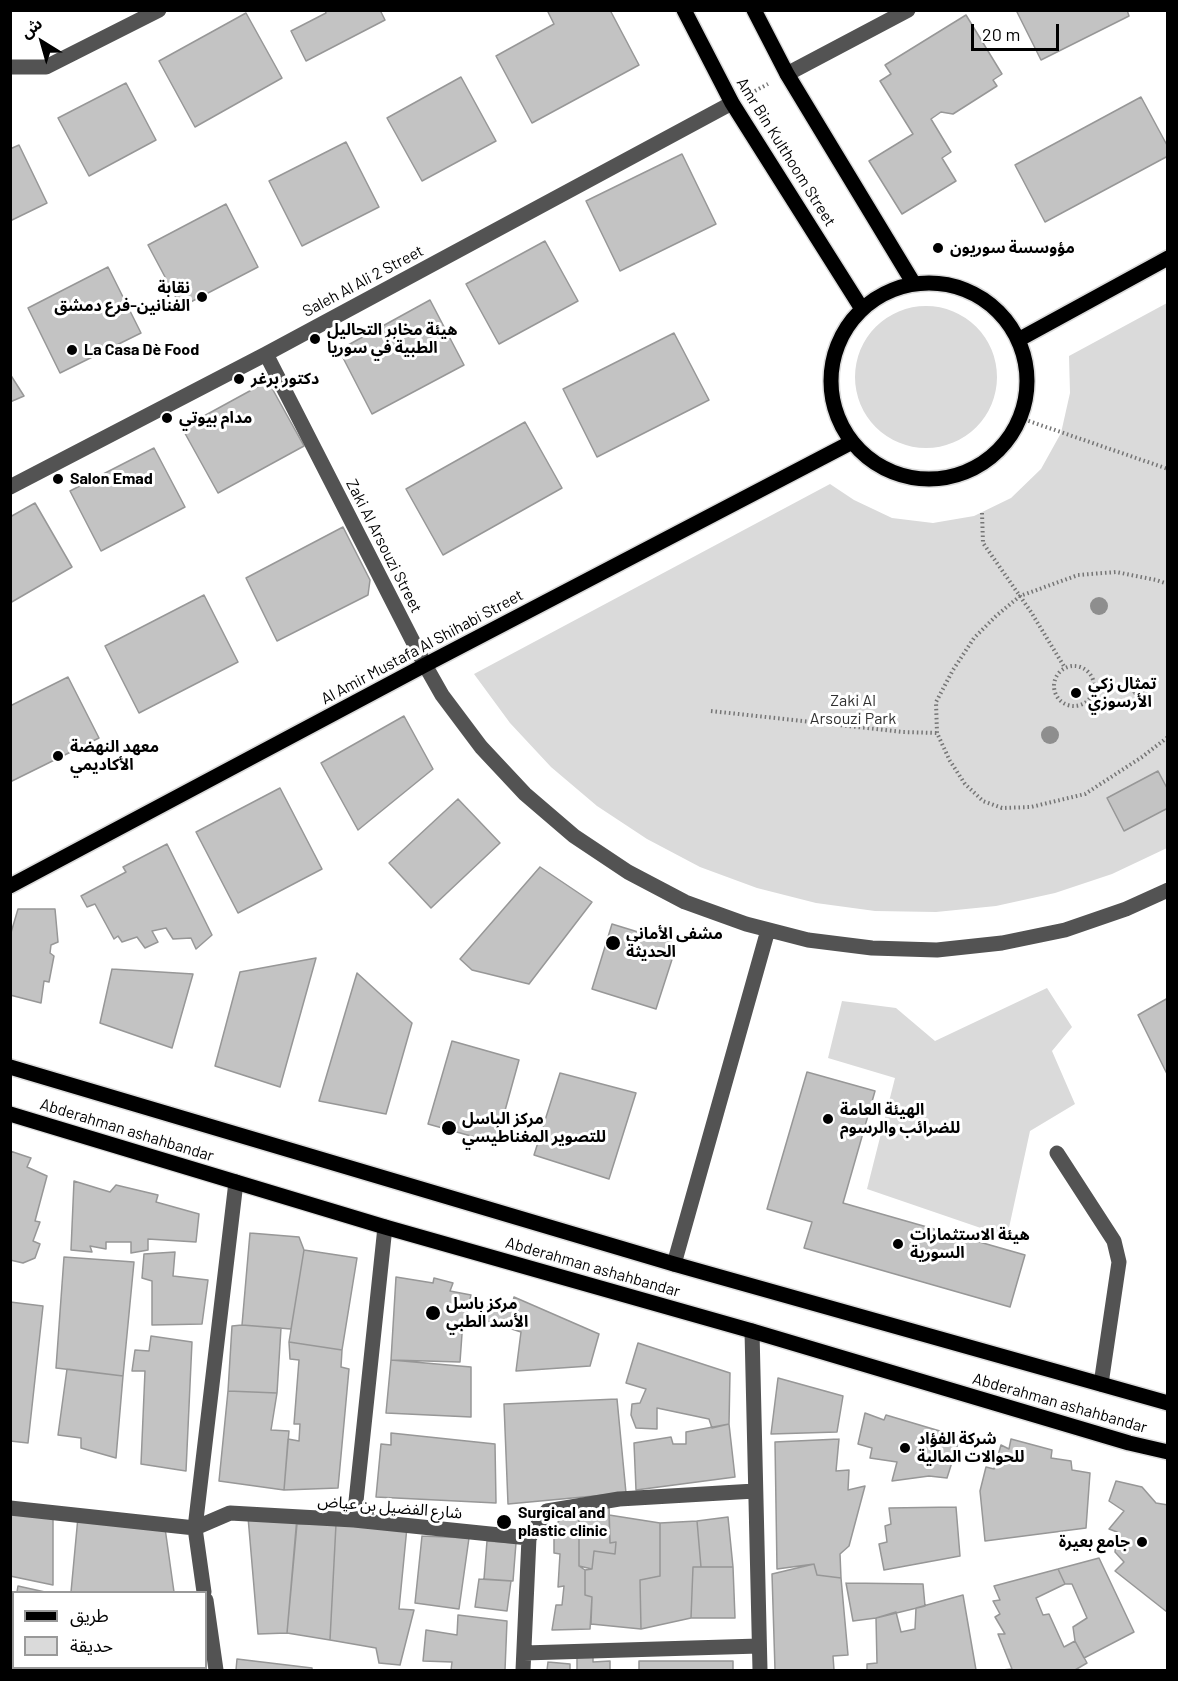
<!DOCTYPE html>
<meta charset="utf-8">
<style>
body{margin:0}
#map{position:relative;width:1178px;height:1681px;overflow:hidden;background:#fff;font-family:Barlow,"Noto Sans Arabic",sans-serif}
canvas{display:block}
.frame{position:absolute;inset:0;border:12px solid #000;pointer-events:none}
.legend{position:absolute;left:12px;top:1591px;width:195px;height:78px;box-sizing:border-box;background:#fff;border:2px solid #999;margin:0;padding:8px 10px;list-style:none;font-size:18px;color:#000}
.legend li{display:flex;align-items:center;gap:12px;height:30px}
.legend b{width:30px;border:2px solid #999}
.north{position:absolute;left:12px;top:12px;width:60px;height:60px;-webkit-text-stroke:4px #fff;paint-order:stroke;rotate:323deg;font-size:16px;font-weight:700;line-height:24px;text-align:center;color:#000}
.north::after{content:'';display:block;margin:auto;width:21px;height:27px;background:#000;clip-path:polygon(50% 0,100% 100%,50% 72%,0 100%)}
.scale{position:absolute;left:971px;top:24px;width:88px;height:27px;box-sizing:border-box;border:3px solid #000;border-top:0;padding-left:8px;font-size:18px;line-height:21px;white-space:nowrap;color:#000;-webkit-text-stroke:4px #fff;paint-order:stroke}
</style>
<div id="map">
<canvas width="1178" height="1681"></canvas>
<div class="frame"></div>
<ul class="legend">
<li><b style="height:8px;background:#000"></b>طريق</li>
<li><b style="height:16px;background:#dadada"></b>حديقة</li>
</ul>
<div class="north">ش</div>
<div class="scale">20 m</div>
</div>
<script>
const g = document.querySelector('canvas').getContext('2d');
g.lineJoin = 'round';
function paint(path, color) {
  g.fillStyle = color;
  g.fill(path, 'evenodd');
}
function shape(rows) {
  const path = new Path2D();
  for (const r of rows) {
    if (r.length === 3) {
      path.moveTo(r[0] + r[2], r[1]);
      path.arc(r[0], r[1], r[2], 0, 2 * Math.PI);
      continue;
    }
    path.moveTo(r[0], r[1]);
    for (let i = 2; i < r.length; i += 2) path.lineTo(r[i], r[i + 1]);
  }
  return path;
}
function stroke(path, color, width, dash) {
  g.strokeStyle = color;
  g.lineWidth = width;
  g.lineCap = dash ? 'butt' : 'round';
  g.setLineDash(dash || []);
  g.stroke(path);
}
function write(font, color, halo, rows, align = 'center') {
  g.font = font + ' Barlow,"Noto Sans Arabic",sans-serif';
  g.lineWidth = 6;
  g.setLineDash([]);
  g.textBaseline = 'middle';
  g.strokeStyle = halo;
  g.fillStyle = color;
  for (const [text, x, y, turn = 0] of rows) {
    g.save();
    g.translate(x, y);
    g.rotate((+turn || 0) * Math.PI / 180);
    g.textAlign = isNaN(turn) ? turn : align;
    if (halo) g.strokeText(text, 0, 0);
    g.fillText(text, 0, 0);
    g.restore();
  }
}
paint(shape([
 [1167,303,1167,848,1112,874,1055,893,996,906,936,912,875,911,816,903,757,888,700,867,647,839,597,806,551,767,510,723,474,674,830,484,854,500,892,518,933,523,974,516,1011,498,1041,469,1061,433,1070,393,1069,356],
 [926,377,71],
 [1047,988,1072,1027,1052,1051,1075,1104,1030,1131,1007,1237,867,1189,895,1078,828,1058,842,1001,896,1008,935,1041]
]), '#dadada');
const building = shape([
 [325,10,380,10,385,20,306,61,291,31,326,13,325,10],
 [547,10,610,10,639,65,532,123,496,56,554,24,547,10],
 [1016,10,1127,10,1129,16,1041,60,1016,10],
 [246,13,282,78,195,127,159,61,246,13],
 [966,15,1002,74,993,80,997,86,953,114,941,112,931,119,951,152,942,158,956,181,902,214,869,161,913,134,880,81,891,74,885,65,966,15],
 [461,77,496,141,422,181,387,118,461,77],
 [126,83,156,140,89,176,58,118,126,83],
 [1141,97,1168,147,1168,156,1045,222,1015,165,1141,97],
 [346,142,379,207,302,246,269,181,346,142],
 [19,145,47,203,10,221,10,149,19,145],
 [682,154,716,224,620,271,586,201,682,154],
 [226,204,258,267,181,307,148,245,226,204],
 [545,241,578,301,499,344,466,284,545,241],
 [108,267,141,333,60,373,28,308,108,267],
 [430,300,464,365,372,414,339,350,430,300],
 [674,333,709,400,597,457,563,389,674,333],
 [10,374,24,396,10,402,10,374],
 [268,381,304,446,218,493,182,428,268,381],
 [525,422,562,488,443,555,406,489,525,422],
 [154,448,185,507,101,551,70,491,154,448],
 [35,503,72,567,10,603,10,517,35,503],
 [343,527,370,580,368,595,277,641,246,578,343,527],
 [204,595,238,662,139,713,105,646,204,595],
 [68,677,99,738,10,782,10,706,68,677],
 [404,716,433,769,358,830,321,763,404,716],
 [1158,771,1168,790,1168,808,1124,831,1107,798,1158,771],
 [280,788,322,869,238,913,196,832,280,788],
 [458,799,500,843,431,908,389,863,458,799],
 [167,844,212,935,196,949,191,938,173,939,166,928,152,931,158,942,145,948,137,937,122,942,118,936,114,939,95,904,87,907,81,896,126,872,123,867,167,844],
 [540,867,592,902,529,984,472,970,460,959,540,867],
 [18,909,55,909,58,942,51,945,50,953,54,956,49,982,44,981,41,1003,10,995,10,936,18,909],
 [612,924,677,944,656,1009,592,989,612,924],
 [316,958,280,1087,215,1066,240,972,316,958],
 [112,969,193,974,172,1048,100,1023,112,969],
 [357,973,412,1023,386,1114,319,1101,357,973],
 [1168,998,1168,1076,1138,1015,1168,998],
 [452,1041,519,1060,496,1143,428,1124,452,1041],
 [807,1072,875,1091,843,1203,1025,1255,1010,1307,804,1248,812,1222,767,1209,807,1072],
 [560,1073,636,1093,609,1179,534,1155,560,1073],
 [10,1151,31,1158,27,1167,47,1176,35,1221,40,1222,33,1241,40,1244,35,1258,23,1263,10,1260,10,1151],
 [74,1181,110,1192,116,1185,158,1195,156,1202,199,1214,196,1242,148,1239,148,1250,131,1253,131,1242,106,1242,106,1249,90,1246,92,1252,71,1250,74,1181],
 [250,1233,299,1237,304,1250,291,1329,242,1325,250,1233],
 [304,1250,357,1258,342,1350,289,1342,304,1250],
 [175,1252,173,1276,208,1280,202,1324,152,1325,152,1281,142,1278,144,1254,175,1252],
 [64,1257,134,1262,123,1376,56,1368,64,1257],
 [396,1277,433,1283,434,1278,453,1283,450,1291,471,1295,462,1334,460,1362,391,1360,396,1277],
 [514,1297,599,1334,590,1366,516,1371,521,1332,484,1320,488,1305,511,1311,514,1297],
 [10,1302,43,1306,28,1443,10,1441,10,1302],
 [242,1325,281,1328,277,1393,228,1391,232,1326,242,1325],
 [151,1336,192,1342,186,1471,141,1464,145,1371,132,1371,135,1350,149,1351,151,1336],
 [289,1342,342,1350,341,1367,349,1369,338,1488,284,1490,288,1439,299,1441,300,1424,294,1424,299,1360,290,1359,289,1342],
 [638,1343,730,1373,729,1424,712,1428,709,1419,657,1408,657,1429,636,1428,631,1415,632,1404,640,1403,646,1389,626,1383,638,1343],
 [391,1360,471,1367,471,1417,386,1413,391,1360],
 [67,1369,123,1376,116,1458,81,1448,81,1438,58,1435,67,1369],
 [778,1378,843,1396,837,1432,771,1434,778,1378],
 [228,1391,277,1393,271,1430,289,1431,284,1490,219,1481,228,1391],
 [617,1399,626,1493,508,1504,504,1404,617,1399],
 [865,1413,884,1420,886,1415,960,1437,947,1478,929,1476,892,1481,897,1462,870,1458,872,1448,858,1444,865,1413],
 [729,1424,735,1477,636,1490,634,1443,671,1437,673,1444,686,1444,686,1432,729,1424],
 [391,1433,495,1444,496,1503,376,1497,381,1444,391,1445,391,1433],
 [839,1439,836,1471,849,1470,848,1490,865,1486,849,1546,840,1554,841,1578,817,1575,814,1564,777,1569,775,1442,839,1439],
 [1011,1439,1052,1450,1051,1458,1071,1461,1072,1470,1090,1473,1086,1528,985,1541,980,1491,986,1467,994,1469,1001,1445,1009,1449,1011,1439],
 [1116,1481,1142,1487,1156,1503,1168,1505,1167,1612,1115,1571,1124,1562,1115,1552,1117,1532,1109,1529,1124,1511,1109,1501,1116,1481],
 [609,1505,610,1543,616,1542,615,1554,594,1551,592,1569,579,1566,579,1509,609,1505],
 [956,1507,960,1556,884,1570,879,1544,887,1542,885,1526,891,1524,889,1508,956,1507],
 [579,1509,579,1566,585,1570,585,1595,592,1597,590,1629,552,1630,556,1605,562,1605,564,1586,558,1587,560,1554,554,1553,554,1534,559,1533,557,1523,570,1510,579,1509],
 [10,1513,53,1518,53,1585,10,1576,10,1513],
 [609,1515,660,1523,660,1576,640,1580,641,1629,591,1624,592,1597,585,1595,585,1570,592,1569,594,1551,615,1554,616,1542,610,1543,609,1515],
 [78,1517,165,1528,174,1592,71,1592,78,1517],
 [248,1517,297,1517,287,1633,258,1634,248,1517],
 [728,1517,733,1567,701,1567,697,1521,728,1517],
 [697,1521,701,1567,693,1567,691,1618,641,1629,640,1580,660,1576,660,1523,697,1521],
 [297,1524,336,1524,330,1640,287,1633,297,1524],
 [336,1524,407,1527,399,1609,414,1610,400,1665,379,1663,376,1648,330,1640,336,1524],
 [422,1536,469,1538,459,1609,415,1603,422,1536],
 [487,1541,516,1543,513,1581,484,1579,487,1541],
 [1099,1558,1134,1632,1084,1658,1075,1641,1073,1627,1087,1618,1072,1584,1065,1584,1058,1569,1099,1558],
 [814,1564,817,1575,841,1578,848,1655,833,1656,834,1670,775,1670,772,1574,814,1564],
 [693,1567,733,1567,735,1618,691,1618,693,1567],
 [1058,1569,1065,1584,1036,1598,1043,1615,1049,1614,1064,1647,1075,1641,1087,1663,1075,1670,1002,1670,1012,1669,998,1634,1005,1634,995,1617,1000,1614,993,1601,1000,1600,994,1586,1058,1569],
 [479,1579,511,1581,507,1611,475,1607,479,1579],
 [846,1583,923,1584,925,1606,876,1618,853,1621,846,1583],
 [18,1586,45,1592,17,1592,18,1586],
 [963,1595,976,1670,867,1670,867,1664,877,1663,876,1618,896,1612,901,1632,915,1629,916,1608,963,1595],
 [14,1606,14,1668,121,1668,121,1670,19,1670,10,1669,10,1619,14,1606],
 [458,1615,507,1621,505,1670,451,1670,452,1662,423,1661,426,1630,457,1635,458,1615],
 [577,1655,593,1655,593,1662,610,1661,610,1670,577,1670,577,1655],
 [237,1659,312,1668,312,1670,236,1670,237,1659],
 [639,1661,733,1661,733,1670,639,1670,639,1661],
 [548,1662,570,1664,570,1670,547,1670,548,1662],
 [135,1668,190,1668,190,1670,135,1670,135,1668]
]);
paint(building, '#c3c3c3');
stroke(building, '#979797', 1.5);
const major = shape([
 [684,10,732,103,862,309],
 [754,10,787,74,914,284],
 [929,381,98],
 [1018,340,1168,258],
 [10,886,425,665,852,442],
 [10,1067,674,1264,1168,1403],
 [10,1114,385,1227,752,1331,1129,1443,1168,1452]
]);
stroke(major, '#dbdbdb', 18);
stroke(shape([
 [751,93,768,84],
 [1020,418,1168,469],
 [982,513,983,543,1031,612,1065,668],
 [1168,584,1156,580,1116,572,1078,575,1020,596,996,616,974,638,953,670,936,702,937,733,950,761,965,784,983,801,1002,808,1031,807,1085,794,1142,757,1168,737],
 [1074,686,20],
 [711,711,903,732,937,733]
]), '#757575', 4, [1.5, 3]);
stroke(shape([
 [10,67,46,67,159,10],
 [787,74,908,10],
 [266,354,425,665,442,695,481,747,525,794,574,836,628,872,685,902,746,924,808,940,872,948,937,950,1002,943,1065,930,1126,909,1168,890],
 [10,487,266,354,732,103],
 [1057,1153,1114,1241,1119,1262,1101,1384],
 [674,1264,768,930],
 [752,1331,760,1670],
 [10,1508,195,1528,230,1513,354,1520,529,1538,547,1511,619,1499,755,1491],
 [354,1520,385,1227],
 [204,1592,195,1528,236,1182],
 [206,1600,216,1670],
 [524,1653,759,1646],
 [523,1670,529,1538]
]), '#535353', 15);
stroke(major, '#000', 15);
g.fillStyle = '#8e8e8e';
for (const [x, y] of [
 [1099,606],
 [1140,688],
 [1050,735]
]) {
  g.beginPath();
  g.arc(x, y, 9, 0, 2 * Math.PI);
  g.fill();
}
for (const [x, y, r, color] of [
 [938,248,6,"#000"],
 [202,297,6,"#000"],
 [315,339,6,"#000"],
 [72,350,6,"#000"],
 [239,379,6,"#000"],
 [167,418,6,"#000"],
 [58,479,6,"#000"],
 [1076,693,6,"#000"],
 [58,756,6,"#000"],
 [613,943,8,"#000"],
 [828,1119,6,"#000"],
 [449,1128,8,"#000"],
 [898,1244,6,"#000"],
 [433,1313,8,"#000"],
 [905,1448,6,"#000"],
 [504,1522,8,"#000"],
 [1142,1542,6,"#000"]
]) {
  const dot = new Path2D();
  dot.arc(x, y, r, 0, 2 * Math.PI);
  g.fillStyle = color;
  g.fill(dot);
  stroke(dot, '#fff', 2);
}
write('16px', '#000', '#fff', [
 ["Amr Bin Kulthoom Street",786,152,58],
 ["Saleh Al Ali 2 Street",363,281,-28],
 ["Zaki Al Arsouzi Street",384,546,63],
 ["Al Amir Mustafa Al Shihabi Street",422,647,-28],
 ["Abderahman ashahbandar",127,1130,17],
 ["Abderahman ashahbandar",593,1267,16],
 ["Abderahman ashahbandar",1060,1403,16],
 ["شارع الفضيل بن عياض",390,1507,5]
]);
write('bold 16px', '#000', '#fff', [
 ["مؤوسسة سوريون",950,248],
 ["نقابة",190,288,"right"],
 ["الفنانين-فرع دمشق",190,306,"right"],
 ["هيئة مخابر التحاليل",327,330],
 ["الطبية في سوريا",327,348],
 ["La Casa Dè Food",84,350],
 ["دكتور برغر",251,379],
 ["مدام بيوتي",179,418],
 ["Salon Emad",70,479],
 ["تمثال زكي",1088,684],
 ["الأرسوزي",1088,702],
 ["معهد النهضة",70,747],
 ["الأكاديمي",70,765],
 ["مشفى الأماني",626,934],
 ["الحديثة",626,952],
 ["الهيئة العامة",840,1110],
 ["للضرائب والرسوم",840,1128],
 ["مركز الباسل",462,1119],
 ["للتصوير المغناطيسي",462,1137],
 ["هيئة الاستثمارات",910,1235],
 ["السورية",910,1253],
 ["مركز باسل",446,1304],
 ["الأسد الطبي",446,1322],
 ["شركة الفؤاد",917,1439],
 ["للحوالات المالية",917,1457],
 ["Surgical and",518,1513],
 ["plastic clinic",518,1531],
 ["جامع بعيرة",1130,1542,"right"]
], 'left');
write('16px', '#313131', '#fff', [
 ["Zaki Al",853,701],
 ["Arsouzi Park",853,719]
]);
</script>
